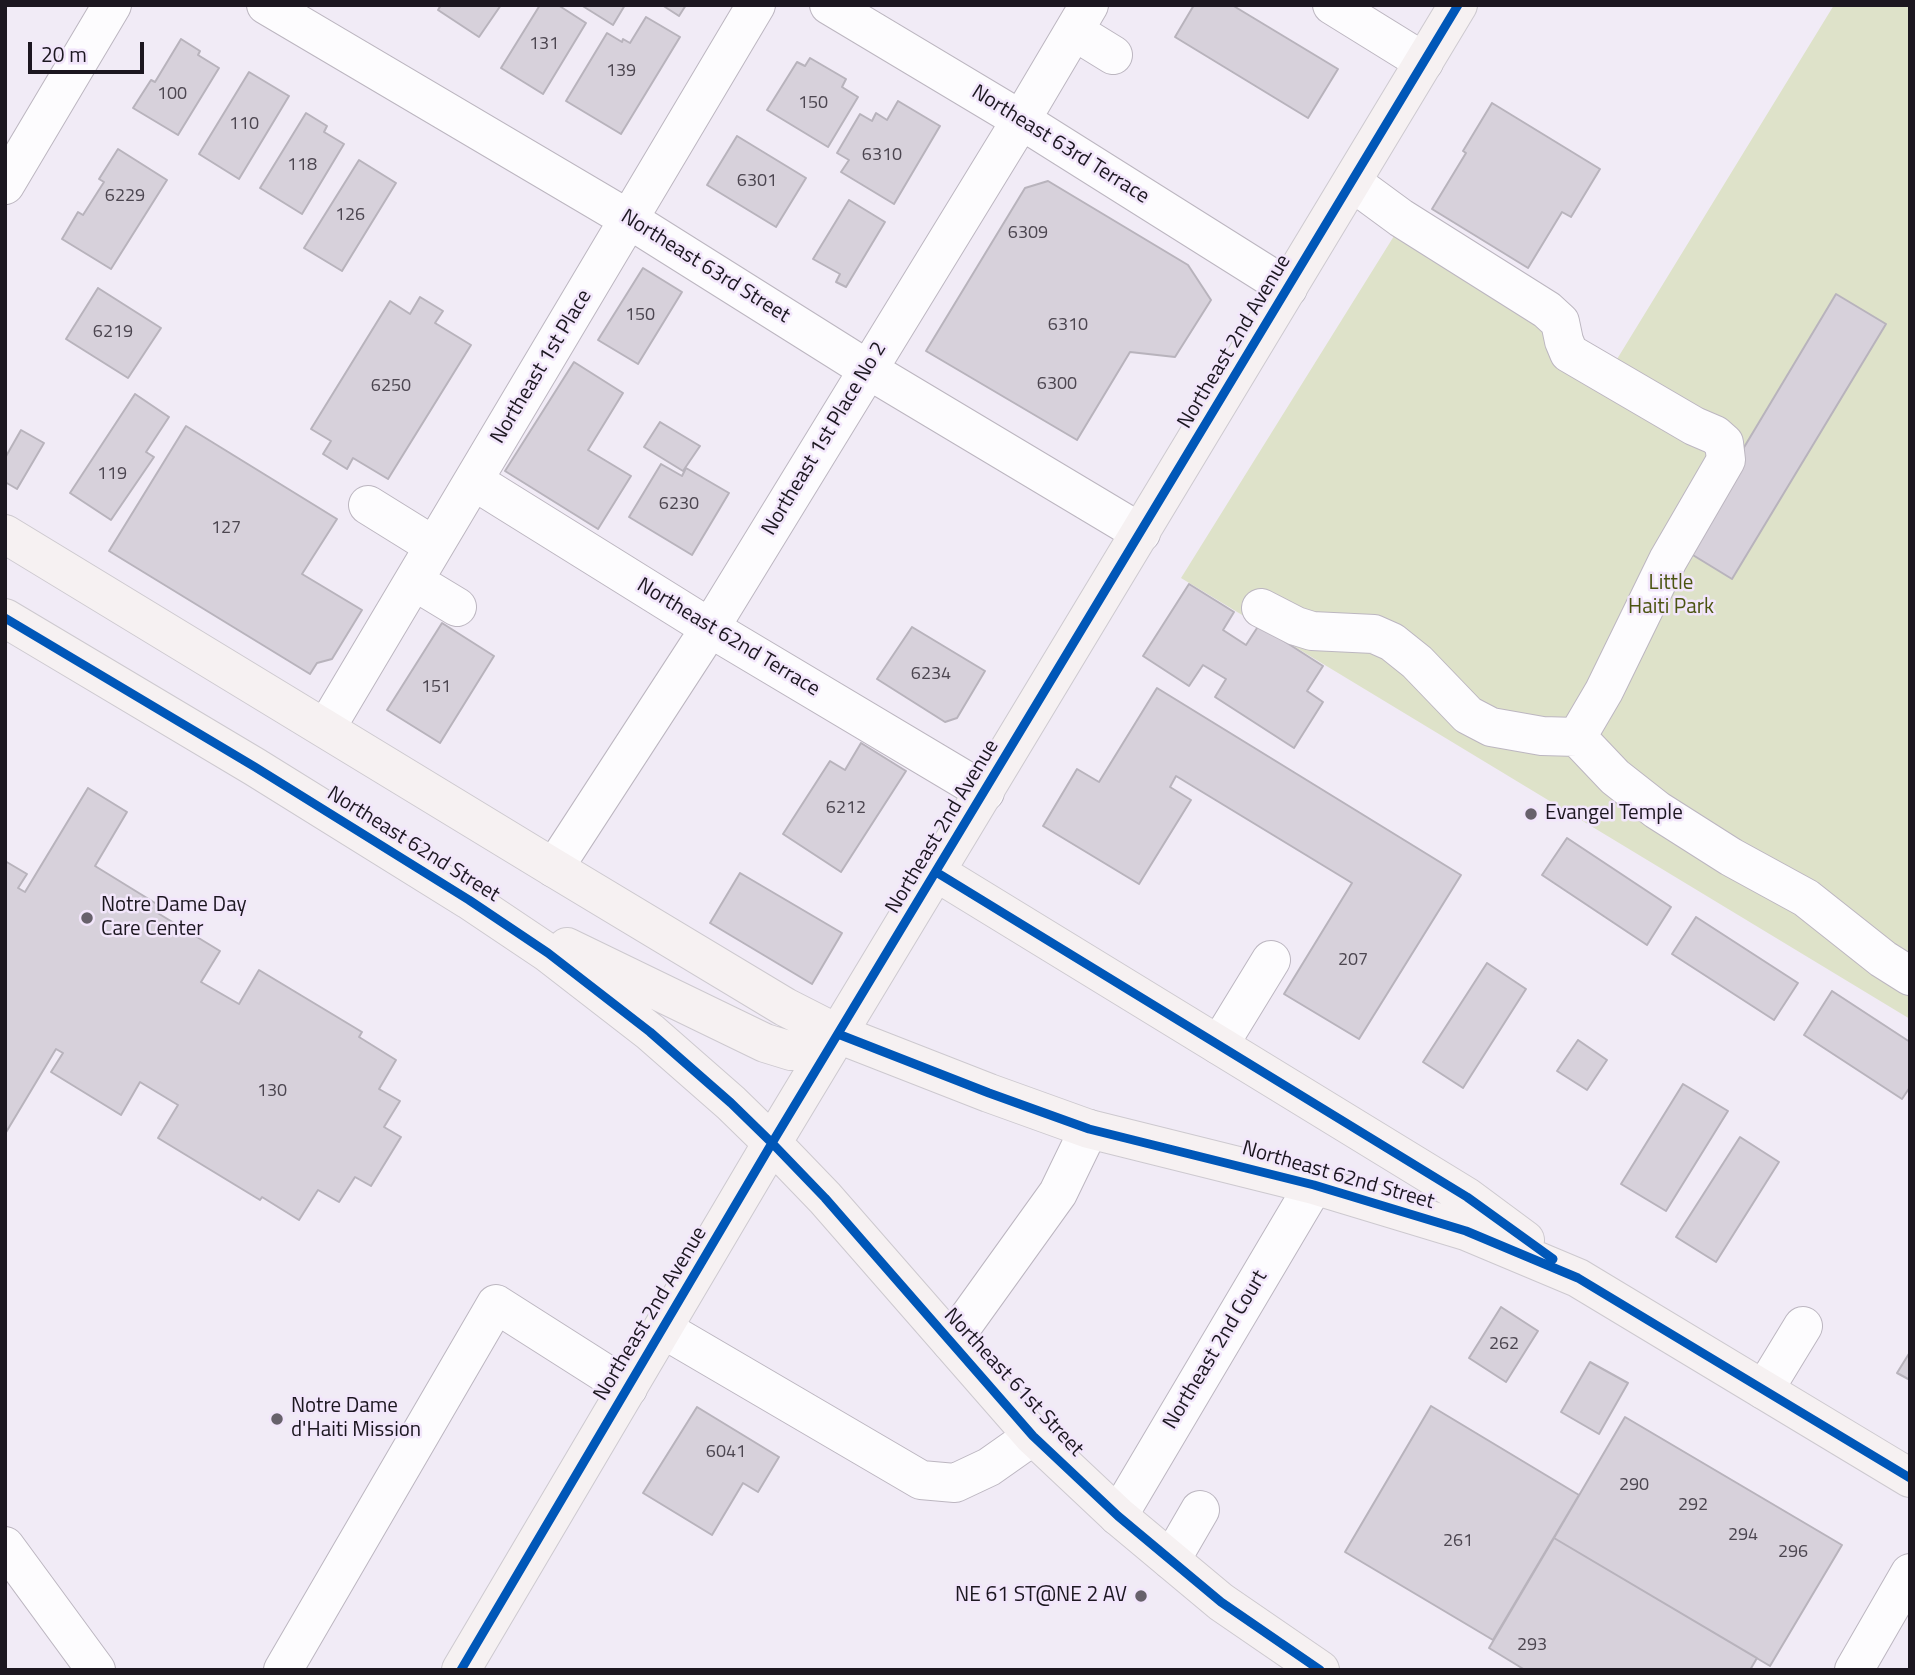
<!DOCTYPE html>
<style>
body{margin:0}
#map{position:relative;width:1915px;height:1675px;overflow:hidden;background:#f1ebf6;font-family:"Titillium Web",sans-serif}
canvas{display:block}
.frame{position:absolute;inset:0;border:7px solid #1c1720;pointer-events:none}
.scale{position:absolute;left:28px;top:42px;width:116px;height:32px;box-sizing:border-box;border:4px solid #1c1720;border-top:0;padding-left:9px;font-size:21px;line-height:24px;white-space:nowrap;color:#1c1720;-webkit-text-stroke:5px #f2e6fb;paint-order:stroke}
</style>
<div id="map">
<canvas width="1915" height="1675"></canvas>
<div class="frame"></div>
<div class="scale">20 m</div>
</div>
<script>
const g = document.querySelector('canvas').getContext('2d');
g.lineJoin = 'round';
function paint(path, color) {
  g.fillStyle = color;
  g.fill(path, 'evenodd');
}
function shape(rows) {
  const path = new Path2D();
  for (const r of rows) {
    path.moveTo(r[0], r[1]);
    for (let i = 2; i < r.length; i += 2) path.lineTo(r[i], r[i + 1]);
  }
  return path;
}
function stroke(path, color, width, dash) {
  g.strokeStyle = color;
  g.lineWidth = width;
  g.lineCap = dash ? 'butt' : 'round';
  g.setLineDash(dash || []);
  g.stroke(path);
}
function write(font, color, halo, rows, align = 'center') {
  g.font = font + ' "Titillium Web",sans-serif';
  g.lineWidth = 5;
  g.setLineDash([]);
  g.textBaseline = 'middle';
  g.strokeStyle = halo;
  g.fillStyle = color;
  for (const [text, x, y, turn = 0] of rows) {
    g.save();
    g.translate(x, y);
    g.rotate((+turn || 0) * Math.PI / 180);
    g.textAlign = isNaN(turn) ? turn : align;
    if (halo) g.strokeText(text, 0, 0);
    g.fillText(text, 0, 0);
    g.restore();
  }
}
paint(shape([
 [1834,5,1910,5,1910,1019,1181,578,1394,236,1614,364]
]), '#dee2c9');
const building = shape([
 [441,5,501,5,479,37,438,10,441,5],
 [540,5,558,5,586,23,543,94,501,68,540,5],
 [581,5,625,5,613,25,581,5],
 [662,5,686,5,679,16,662,5],
 [1194,5,1232,5,1338,69,1308,118,1175,37,1194,5],
 [646,17,680,37,621,134,566,101,607,33,622,42,623,39,630,43,646,17],
 [181,39,200,51,198,55,219,68,178,135,133,108,151,80,155,82,181,39],
 [810,58,846,79,842,87,858,97,828,147,767,110,797,62,805,66,810,58],
 [249,72,289,96,239,179,199,154,249,72],
 [898,101,940,126,894,204,841,172,849,160,837,153,860,114,872,121,876,113,887,120,898,101],
 [1492,103,1600,169,1571,217,1562,212,1528,268,1432,209,1466,153,1463,151,1492,103],
 [306,113,327,126,324,132,344,144,302,214,260,188,306,113],
 [737,136,806,178,776,227,707,185,737,136],
 [118,149,167,180,111,269,62,239,78,212,83,215,104,182,99,179,118,149],
 [359,160,396,183,342,271,304,248,359,160],
 [1048,181,1188,265,1211,300,1175,357,1130,352,1077,440,926,351,1025,188,1048,181],
 [849,200,885,222,846,287,836,282,840,274,813,259,849,200],
 [643,268,682,292,638,364,598,340,643,268],
 [98,288,161,328,128,378,66,339,98,288],
 [1836,294,1886,324,1732,579,1683,549,1836,294],
 [420,297,443,311,435,323,471,345,388,479,353,458,347,469,323,454,331,441,311,429,390,301,410,314,420,297],
 [574,362,623,393,588,450,631,476,598,529,505,471,574,362],
 [135,394,169,417,146,452,154,457,111,520,70,493,135,394],
 [660,422,700,446,683,471,644,447,660,422],
 [186,426,337,519,302,574,362,610,332,659,317,663,310,674,109,551,186,426],
 [21,430,44,443,17,489,5,482,5,458,21,430],
 [661,464,682,476,686,468,729,493,692,555,629,517,661,464],
 [1189,584,1234,612,1223,630,1246,645,1259,625,1323,666,1307,691,1323,702,1294,748,1215,697,1226,679,1203,665,1189,686,1143,656,1189,584],
 [442,623,494,656,440,743,387,710,442,623],
 [912,627,985,671,957,718,945,722,877,679,912,627],
 [1157,688,1461,875,1359,1039,1284,994,1352,883,1176,776,1170,787,1191,800,1139,884,1043,826,1077,769,1099,782,1157,688],
 [861,743,906,771,841,872,783,834,830,761,845,770,861,743],
 [88,788,127,812,95,866,160,906,156,912,220,951,201,982,239,1004,259,970,362,1032,359,1037,396,1060,379,1089,400,1101,384,1127,401,1137,371,1186,355,1177,339,1202,318,1190,299,1220,262,1197,260,1200,158,1138,178,1105,140,1082,121,1115,51,1072,63,1053,56,1049,5,1134,5,861,27,874,18,888,25,892,88,788],
 [1567,838,1671,907,1647,945,1542,875,1567,838],
 [740,873,842,933,812,984,710,923,740,873],
 [1696,917,1798,983,1774,1020,1672,954,1696,917],
 [1487,963,1526,989,1463,1088,1423,1062,1487,963],
 [1832,991,1910,1042,1910,1087,1902,1099,1804,1035,1832,991],
 [1578,1040,1607,1060,1587,1090,1557,1071,1578,1040],
 [1683,1084,1728,1111,1666,1211,1621,1184,1683,1084],
 [1740,1137,1779,1162,1716,1262,1676,1237,1740,1137],
 [1501,1307,1538,1331,1506,1382,1469,1358,1501,1307],
 [1910,1352,1910,1380,1897,1373,1910,1352],
 [1590,1362,1628,1383,1599,1434,1561,1412,1590,1362],
 [1431,1406,1579,1495,1493,1640,1345,1552,1431,1406],
 [697,1407,779,1457,758,1492,743,1483,712,1535,643,1493,697,1407],
 [1625,1417,1842,1545,1770,1666,1554,1538,1625,1417],
 [1554,1538,1757,1658,1750,1670,1525,1670,1489,1648,1554,1538]
]);
paint(building, '#d7d1db');
stroke(building, '#b8b3bc', 2);
const minor = shape([
 [266,5,630,220,867,369,1141,533],
 [829,5,1021,120,1288,288],
 [1332,5,1424,62],
 [1074,31,1113,55],
 [1352,182,1401,218,1547,310,1560,322,1564,341,1569,353,1694,426,1715,435,1724,443,1726,460,1668,560,1604,691,1577,737,1615,777,1657,810,1731,857,1806,898,1883,959,1910,976],
 [5,185,112,5],
 [474,481,710,628,985,792],
 [368,505,434,546],
 [414,581,457,607],
 [1261,608,1296,626,1312,631,1374,634,1392,642,1417,662,1468,715,1491,727,1542,736,1577,737],
 [326,728,756,5],
 [554,868,710,628,1021,120,1089,5],
 [1219,1045,1271,960],
 [663,1329,921,1480,955,1483,989,1467,1033,1436],
 [951,1342,1058,1193,1089,1129],
 [1764,1390,1803,1326],
 [1118,1516,1314,1185],
 [5,1546,96,1670],
 [1171,1560,1200,1510],
 [283,1670,496,1304,628,1388],
 [1854,1670,1910,1573]
]);
const major = shape([
 [5,534,554,868,785,1007,838,1034,989,1093,1089,1129,1314,1185,1466,1231,1578,1278,1910,1478],
 [5,618,255,767,469,900,548,953,650,1032,731,1103,772,1143,825,1198,1033,1436,1118,1516,1221,1602,1320,1670],
 [936,872,1467,1197,1525,1240],
 [567,947,765,1043,791,1051,815,1050,838,1034],
 [461,1670,772,1143,1458,5]
]);
stroke(minor, '#bcb6c0', 40);
stroke(major, '#cdc9cf', 40);
stroke(minor, '#fdfcfe', 38);
stroke(major, '#f6f1f2', 38);
stroke(shape([
 [5,618,255,767,469,900,548,953,650,1032,731,1103,772,1143,825,1198,1033,1436,1118,1516,1221,1602,1320,1670],
 [936,872,1467,1197,1553,1259],
 [838,1034,989,1093,1089,1129,1314,1185,1466,1231,1578,1278,1910,1478],
 [461,1670,772,1143,1458,5]
]), '#0057b8', 9);
for (const [x, y, r, color] of [
 [1531,814,7,"#67616b"],
 [87,918,7,"#67616b"],
 [277,1419,7,"#67616b"],
 [1141,1596,7,"#67616b"]
]) {
  const dot = new Path2D();
  dot.arc(x, y, r, 0, 2 * Math.PI);
  g.fillStyle = color;
  g.fill(dot);
  stroke(dot, '#f2e6fb', 2.5);
}
write('18px', '#4c4650', null, [
 ["131",544,45],
 ["139",621,72],
 ["100",172,95],
 ["150",813,104],
 ["110",244,125],
 ["6310",882,156],
 ["118",302,166],
 ["6301",757,182],
 ["6229",125,197],
 ["126",350,216],
 ["6309",1028,234],
 ["150",640,316],
 ["6310",1068,326],
 ["6219",113,333],
 ["6300",1057,385],
 ["6250",391,387],
 ["119",112,475],
 ["6230",679,505],
 ["127",226,529],
 ["6234",931,675],
 ["151",436,688],
 ["6212",846,809],
 ["207",1353,961],
 ["130",272,1092],
 ["262",1504,1345],
 ["6041",726,1453],
 ["290",1634,1486],
 ["292",1693,1506],
 ["294",1743,1536],
 ["261",1458,1542],
 ["296",1793,1553],
 ["293",1532,1646]
]);
write('21px', '#1c1720', '#f2e6fb', [
 ["Northeast 63rd Terrace",1060,145,32],
 ["Northeast 63rd Street",705,267,32],
 ["Northeast 2nd Avenue",1235,342,-59],
 ["Northeast 1st Place",542,367,-59],
 ["Northeast 1st Place No 2",825,439,-59],
 ["Northeast 62nd Terrace",728,638,31],
 ["Northeast 2nd Avenue",943,827,-59],
 ["Northeast 62nd Street",413,845,32],
 ["Northeast 62nd Street",1338,1176,16],
 ["Northeast 2nd Avenue",651,1314,-59],
 ["Northeast 2nd Court",1216,1350,-59],
 ["Northeast 61st Street",1013,1383,47]
]);
write('21px', '#4b5411', '#f2e6fb', [
 ["Little",1671,584],
 ["Haiti Park",1671,608]
]);
write('21px', '#1c1720', '#f2e6fb', [
 ["Evangel Temple",1545,814],
 ["Notre Dame Day",101,906],
 ["Care Center",101,930],
 ["Notre Dame",291,1407],
 ["d'Haiti Mission",291,1431],
 ["NE 61 ST@NE 2 AV",1127,1596,"right"]
], 'left');
</script>
